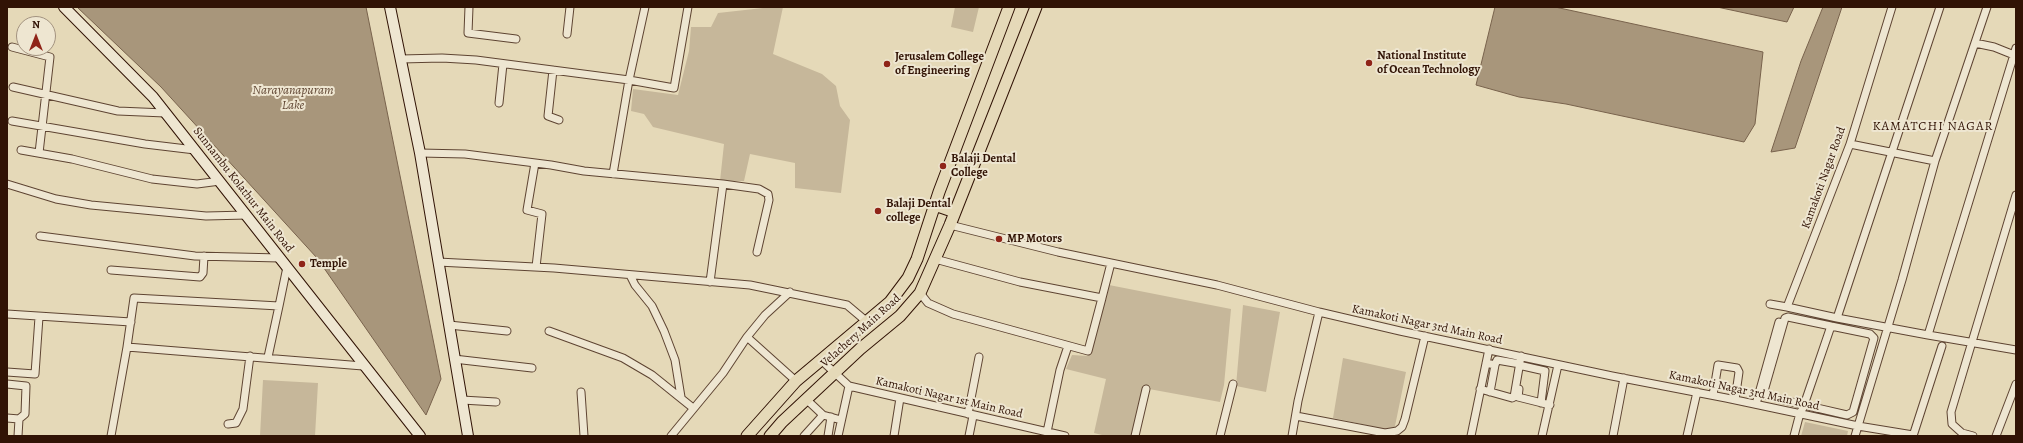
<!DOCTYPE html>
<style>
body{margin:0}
#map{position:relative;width:2023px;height:443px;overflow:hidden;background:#e5d9b8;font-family:Alegreya,serif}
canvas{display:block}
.frame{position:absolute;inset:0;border:8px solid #311305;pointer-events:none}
.north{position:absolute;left:16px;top:16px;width:40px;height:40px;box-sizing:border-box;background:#eee6d1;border:1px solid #a2927f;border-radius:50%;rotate:0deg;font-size:11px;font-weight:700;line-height:16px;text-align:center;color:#311305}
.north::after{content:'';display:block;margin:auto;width:14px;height:18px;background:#8f2418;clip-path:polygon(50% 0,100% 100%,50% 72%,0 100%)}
</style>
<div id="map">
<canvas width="2023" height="443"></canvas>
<div class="frame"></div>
<div class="north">N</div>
</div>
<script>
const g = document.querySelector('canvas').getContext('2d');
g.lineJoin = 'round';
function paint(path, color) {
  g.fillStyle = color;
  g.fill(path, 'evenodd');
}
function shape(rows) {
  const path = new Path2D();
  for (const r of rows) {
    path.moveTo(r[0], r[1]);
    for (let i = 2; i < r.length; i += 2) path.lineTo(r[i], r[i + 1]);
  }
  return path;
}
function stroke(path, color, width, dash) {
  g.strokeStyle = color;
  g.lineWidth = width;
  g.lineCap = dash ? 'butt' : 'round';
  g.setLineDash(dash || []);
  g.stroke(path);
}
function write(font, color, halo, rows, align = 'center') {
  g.font = font + ' Alegreya,serif';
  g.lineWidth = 4;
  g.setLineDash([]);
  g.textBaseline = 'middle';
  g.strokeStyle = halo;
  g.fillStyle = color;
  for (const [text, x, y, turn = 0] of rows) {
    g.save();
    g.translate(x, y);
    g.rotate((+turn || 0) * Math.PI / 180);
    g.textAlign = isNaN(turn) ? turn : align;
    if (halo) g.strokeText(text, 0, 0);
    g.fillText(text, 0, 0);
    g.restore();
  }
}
paint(shape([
 [772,7,783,7,773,54,822,74,836,86,840,106,850,120,841,193,795,188,795,163,750,154,744,181,720,181,724,144,653,127,644,114,631,111,633,89,678,95,689,51,691,27,711,27,718,13],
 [955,7,979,7,973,32,951,27],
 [1109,285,1231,309,1224,385,1220,402,1149,389,1137,436,1106,436,1094,433,1106,379,1066,369,1072,355,1088,356],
 [1243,305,1280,312,1266,392,1236,386],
 [1343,358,1406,372,1394,431,1333,418],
 [263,380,318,383,315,436,260,436],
 [1805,422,1848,431,1847,436,1801,436]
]), '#c6b79a');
const water = shape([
 [77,7,366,7,441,379,426,415,317,258,161,87,77,7],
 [1495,7,1555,7,1763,52,1755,124,1744,142,1566,104,1519,97,1476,85,1495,7],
 [1717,7,1794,7,1787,22,1717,7],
 [1823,7,1842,7,1795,148,1771,152,1801,61,1823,7]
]);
paint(water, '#a8967b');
stroke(water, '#78624c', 1);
const street = shape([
 [469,7,468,33,516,39],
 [1892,7,1850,144,1787,307,1837,318,1940,7],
 [567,34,570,7],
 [1975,43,1994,47,2014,55],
 [12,47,50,57,39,153],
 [401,59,442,58,476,60,629,80,645,7],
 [553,70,548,116,559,120],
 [13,87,118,111,165,113],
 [499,103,503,64],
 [12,121,145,144,195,150],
 [1850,144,1935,161],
 [21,150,72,159,152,179,197,184,220,181],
 [420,153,465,154,551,165,584,171,723,184,710,282],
 [535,163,527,210,542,214,536,267],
 [613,174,629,80,674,88,688,7],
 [7,184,56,199,91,205,206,216,247,215],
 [723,184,759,189,768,194,769,200,757,252],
 [950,225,1058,252,1217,285,1319,312,1400,331,1612,376,1726,398,1858,426,1913,435],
 [40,236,195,256,280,258],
 [438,262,554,268,750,285,847,305,866,321],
 [287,267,279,306,134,298,127,347,363,366],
 [111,270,200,277,203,273,204,256],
 [630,275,635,285,652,306,664,331,675,360,681,397],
 [790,292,765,315,747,337,796,381],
 [920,293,928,303,953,314,1088,351,1102,298,1020,282,935,259],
 [1102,298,1111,263],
 [1770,304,1787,307],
 [7,314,131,322],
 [1837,318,1928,335,2016,48],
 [449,325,507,331],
 [549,331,623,358,652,375,693,408],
 [1928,335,2016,350],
 [268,357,279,306],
 [454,359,532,368],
 [821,360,849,386,1065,436],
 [1486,363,1495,365,1497,360,1520,364],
 [1523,366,1545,371,1541,403],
 [7,372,35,374,39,317],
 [7,384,26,386,25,414,19,419,18,436],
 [1480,389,1512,398,1514,397,1521,356],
 [1519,389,1518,397,1550,405],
 [581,392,584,436],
 [1490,392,1495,365],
 [1713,395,1718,365,1737,368,1739,372,1735,400],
 [806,399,823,415,841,420],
 [462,400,496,402],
 [1756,404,1779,322],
 [968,414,979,357],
 [1296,416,1385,433,1397,431,1402,427,1405,419,1425,336],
 [7,418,19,419],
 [228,424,236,423,243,409,250,356],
 [1047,432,1060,370,1068,346],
 [111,436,127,347],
 [671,436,723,373,747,337],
 [804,436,823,415],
 [828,436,831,417],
 [838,436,849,386],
 [894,436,900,398],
 [969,436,973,416],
 [1135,436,1146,389],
 [1220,436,1233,384],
 [1292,436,1298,401,1319,312],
 [1471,436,1489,349],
 [1542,436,1558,365],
 [1613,436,1624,378],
 [1687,436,1697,392],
 [1794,436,1800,413,1803,408,1804,405,1831,326,1788,317,1785,318,1764,391,1765,394,1768,396,1804,405,1847,415,1853,412,1874,338,1870,334,1831,326],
 [1855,436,1902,280,1935,161,1987,7],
 [1913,436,1942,346],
 [1973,436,1962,433,1952,424,1951,412,2016,195],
 [1996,436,2016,384]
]);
const secondary = shape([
 [64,7,153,97,420,436],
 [390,7,420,153,468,436]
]);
const primary = shape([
 [935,205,955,212],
 [747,436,796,381,890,302,908,278,917,259,939,192,1009,7],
 [770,436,782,422,860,349,900,316,920,293,950,225,1036,7]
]);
stroke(street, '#5e4432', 9);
stroke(secondary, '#311305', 12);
stroke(primary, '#311305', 13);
stroke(street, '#eee6d1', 7);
stroke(secondary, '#eee6d1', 10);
stroke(primary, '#e5d9b8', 11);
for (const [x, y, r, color] of [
 [1369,63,4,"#8f2418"],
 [887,64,4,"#8f2418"],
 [943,166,4,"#8f2418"],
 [878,211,4,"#8f2418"],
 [999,239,4,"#8f2418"],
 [302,264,4,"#8f2418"]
]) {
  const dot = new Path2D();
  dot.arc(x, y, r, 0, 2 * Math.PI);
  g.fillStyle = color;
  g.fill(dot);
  stroke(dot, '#eee6d1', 1.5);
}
write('bold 12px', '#311305', '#eee6d1', [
 ["National Institute",1377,56],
 ["of Ocean Technology",1377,70],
 ["Jerusalem College",895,57],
 ["of Engineering",895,71],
 ["Balaji Dental",951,159],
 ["College",951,173],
 ["Balaji Dental",886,204],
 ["college",886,218],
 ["MP Motors",1007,239],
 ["Temple",310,264]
], 'left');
write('12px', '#311305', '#eee6d1', [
 ["Kamakoti Nagar Road",1824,178,-70],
 ["Sunnambu Kolathur Main Road",243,190,52],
 ["Kamakoti Nagar 3rd Main Road",1427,325,12],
 ["Velachery Main Road",861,331,-42],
 ["Kamakoti Nagar 3rd Main Road",1744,391,12],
 ["Kamakoti Nagar 1st Main Road",949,398,13]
]);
write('italic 13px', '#614734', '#eee6d1', [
 ["Narayanapuram",293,91],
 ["Lake",293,106]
]);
g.letterSpacing = '1px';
write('13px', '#311305', '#eee6d1', [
 ["KAMATCHI NAGAR",1933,127]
]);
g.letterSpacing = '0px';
</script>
